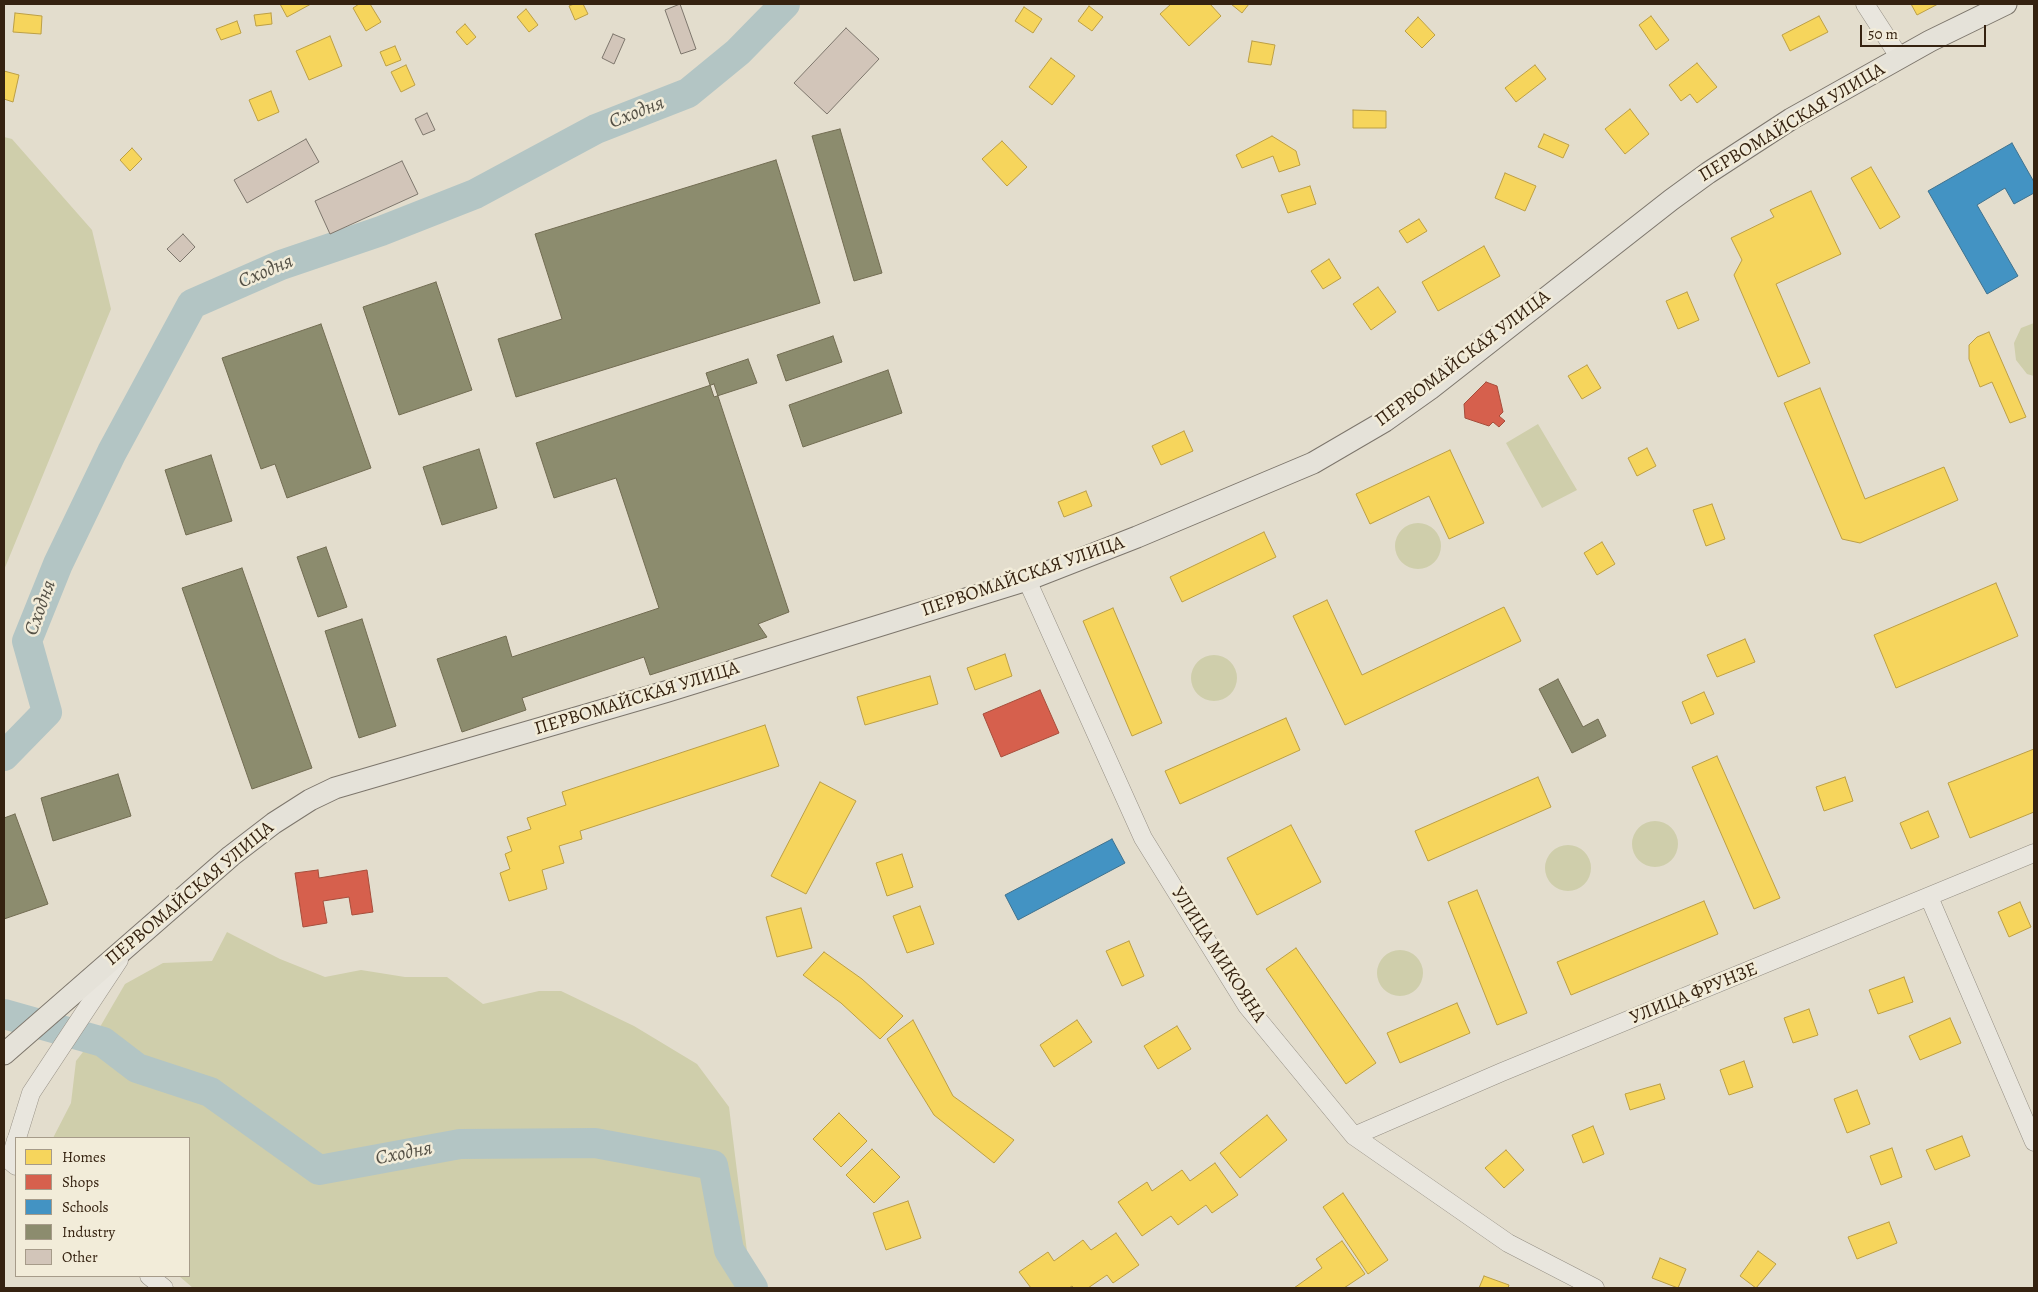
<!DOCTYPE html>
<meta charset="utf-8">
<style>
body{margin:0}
#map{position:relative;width:2038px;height:1292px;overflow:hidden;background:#e3ddcd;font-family:Alegreya,serif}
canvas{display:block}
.frame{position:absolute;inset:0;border:5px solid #352210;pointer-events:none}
.legend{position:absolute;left:15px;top:1137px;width:175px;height:140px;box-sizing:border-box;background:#f2ecd9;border:1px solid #a69b89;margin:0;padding:6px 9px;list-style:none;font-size:15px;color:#352210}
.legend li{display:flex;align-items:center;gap:10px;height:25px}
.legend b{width:25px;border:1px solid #a69b89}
.scale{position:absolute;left:1860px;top:25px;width:126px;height:22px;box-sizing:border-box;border:2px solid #352210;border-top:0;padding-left:6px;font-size:15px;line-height:18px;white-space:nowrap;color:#352210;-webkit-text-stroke:4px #f2ecd9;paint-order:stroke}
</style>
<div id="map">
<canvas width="2038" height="1292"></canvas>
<div class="frame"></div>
<ul class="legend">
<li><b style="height:14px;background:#f6d55c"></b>Homes</li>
<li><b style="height:14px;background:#d6604d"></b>Shops</li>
<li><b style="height:14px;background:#4393c3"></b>Schools</li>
<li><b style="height:14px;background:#8c8c6e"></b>Industry</li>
<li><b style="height:14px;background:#d2c5b9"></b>Other</li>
</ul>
<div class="scale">50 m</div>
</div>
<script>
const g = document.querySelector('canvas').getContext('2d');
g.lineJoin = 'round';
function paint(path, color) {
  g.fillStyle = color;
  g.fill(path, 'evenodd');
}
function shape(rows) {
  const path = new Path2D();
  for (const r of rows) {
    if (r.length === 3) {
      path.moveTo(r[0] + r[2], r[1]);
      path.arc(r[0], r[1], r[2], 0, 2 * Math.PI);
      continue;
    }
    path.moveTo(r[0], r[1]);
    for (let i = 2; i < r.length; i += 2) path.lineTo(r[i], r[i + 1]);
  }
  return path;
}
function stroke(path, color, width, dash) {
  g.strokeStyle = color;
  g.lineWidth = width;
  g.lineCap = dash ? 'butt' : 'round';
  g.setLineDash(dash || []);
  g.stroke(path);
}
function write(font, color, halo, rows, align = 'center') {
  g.font = font + ' Alegreya,serif';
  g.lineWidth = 5;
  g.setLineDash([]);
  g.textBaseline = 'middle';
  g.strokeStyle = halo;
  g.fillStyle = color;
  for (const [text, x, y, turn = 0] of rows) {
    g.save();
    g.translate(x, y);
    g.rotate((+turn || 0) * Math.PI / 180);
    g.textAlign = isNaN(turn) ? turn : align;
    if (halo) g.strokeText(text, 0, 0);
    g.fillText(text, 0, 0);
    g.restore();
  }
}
paint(shape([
 [4,137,12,139,92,230,111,309,4,570],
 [2034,323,2034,376,2027,374,2016,360,2014,343,2021,328],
 [1538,424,1577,490,1542,508,1506,443],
 [1418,546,23],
 [1214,678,23],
 [1655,844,23],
 [1568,868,23],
 [227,932,280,959,325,977,361,970,405,977,447,977,483,1004,539,991,561,991,634,1026,697,1064,729,1107,750,1276,753,1288,193,1288,179,1276,189,1276,189,1138,53,1138,71,1103,76,1061,93,1039,125,984,163,963,212,961],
 [1400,973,23]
]), '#cfceab');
const homes = shape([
 [280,4,311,4,287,17,280,4],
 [359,4,370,4,381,22,366,31,353,8,359,4],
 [574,4,583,4,588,14,575,20,569,6,574,4],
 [1171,4,1210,4,1221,16,1189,46,1160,14,1171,4],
 [1231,4,1249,4,1242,13,1231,4],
 [1911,4,1938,4,1917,15,1911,4],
 [1089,6,1103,17,1092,31,1078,21,1089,6],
 [1024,7,1042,19,1033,33,1015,21,1024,7],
 [526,9,538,25,529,32,517,17,526,9],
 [15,13,42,16,41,34,13,32,15,13],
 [271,13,272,24,256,26,254,15,271,13],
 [1651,16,1669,40,1656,50,1639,25,1651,16],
 [1819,16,1828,32,1790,51,1782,35,1819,16],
 [1418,17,1435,35,1422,48,1405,31,1418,17],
 [237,21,241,33,221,40,216,29,237,21],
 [465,24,476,37,467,45,456,32,465,24],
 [330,36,342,66,309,80,296,51,330,36],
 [1252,41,1275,45,1271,65,1248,62,1252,41],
 [395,46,401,60,386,66,380,52,395,46],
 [1051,58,1075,76,1052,105,1029,87,1051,58],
 [1697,63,1717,87,1697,103,1690,94,1681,101,1669,85,1697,63],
 [406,65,415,85,401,92,391,72,406,65],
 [1535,65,1546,79,1516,102,1505,88,1535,65],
 [4,71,19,75,13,102,4,99,4,71],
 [271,91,279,112,258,121,249,100,271,91],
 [1630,109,1649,134,1625,154,1605,129,1630,109],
 [1353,110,1386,111,1386,128,1353,128,1353,110],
 [1544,134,1569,145,1563,158,1538,147,1544,134],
 [1272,136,1296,151,1300,165,1279,172,1273,156,1242,168,1236,155,1272,136],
 [1002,141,1027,167,1007,186,982,159,1002,141],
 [132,148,142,159,130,171,120,160,132,148],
 [1871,167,1900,217,1880,229,1851,178,1871,167],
 [1505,173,1536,186,1525,211,1495,198,1505,173],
 [1310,186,1316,204,1288,213,1281,195,1310,186],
 [1811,191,1841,254,1776,284,1810,363,1778,377,1734,275,1742,260,1731,238,1774,217,1770,210,1811,191],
 [1419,219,1427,231,1407,243,1399,231,1419,219],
 [1484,246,1500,276,1438,311,1422,282,1484,246],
 [1329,259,1341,278,1323,289,1311,271,1329,259],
 [1378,287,1396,312,1371,330,1353,304,1378,287],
 [1687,292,1699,320,1678,329,1666,301,1687,292],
 [1989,332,2026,417,2010,423,1992,382,1980,387,1969,359,1969,345,1977,337,1989,332],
 [1587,365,1601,388,1582,399,1568,376,1587,365],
 [1820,388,1865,499,1944,467,1958,500,1860,543,1842,539,1784,403,1820,388],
 [1184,431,1193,451,1161,465,1152,446,1184,431],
 [1647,448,1656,466,1637,476,1628,458,1647,448],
 [1450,450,1484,523,1449,539,1429,496,1370,524,1356,494,1450,450],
 [1086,491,1092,506,1064,517,1058,502,1086,491],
 [1712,504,1725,539,1706,546,1693,510,1712,504],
 [1264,532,1276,557,1182,602,1170,577,1264,532],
 [1602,542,1615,564,1597,575,1584,553,1602,542],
 [1996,583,2018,636,1896,688,1874,635,1996,583],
 [1327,600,1362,675,1504,607,1521,641,1345,725,1293,616,1327,600],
 [1113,608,1162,723,1132,736,1083,621,1113,608],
 [1745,639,1755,662,1717,677,1707,655,1745,639],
 [1005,654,1012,676,975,690,967,668,1005,654],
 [930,676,938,704,865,725,857,697,930,676],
 [1704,692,1714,714,1691,724,1682,702,1704,692],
 [1286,718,1300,750,1180,804,1165,771,1286,718],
 [765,725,779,766,580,831,582,839,559,846,564,863,542,870,547,889,509,901,500,873,510,869,505,854,512,851,507,837,531,829,527,818,566,805,562,792,765,725],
 [2034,749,2034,812,1970,838,1948,783,2034,749],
 [1717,756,1780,898,1754,909,1692,767,1717,756],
 [1538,777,1551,807,1428,861,1415,831,1538,777],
 [1845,777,1853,801,1824,811,1816,787,1845,777],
 [820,782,856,801,806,894,771,876,820,782],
 [1928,811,1939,837,1911,849,1900,823,1928,811],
 [1291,825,1321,882,1257,915,1227,858,1291,825],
 [902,854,913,887,887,896,876,863,902,854],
 [1477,890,1527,1013,1497,1025,1448,902,1477,890],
 [1704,901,1718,934,1571,995,1557,962,1704,901],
 [2020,902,2031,927,2009,937,1998,912,2020,902],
 [920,906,934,944,907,953,893,916,920,906],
 [801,908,812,948,777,957,766,917,801,908],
 [1129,941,1144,976,1122,986,1106,951,1129,941],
 [1296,948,1376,1063,1346,1084,1266,969,1296,948],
 [824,952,862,979,903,1016,880,1039,841,1003,803,975,824,952],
 [1904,977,1913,1002,1878,1014,1869,990,1904,977],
 [1457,1003,1470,1033,1400,1063,1387,1033,1457,1003],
 [1809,1009,1818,1035,1793,1043,1784,1018,1809,1009],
 [1950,1018,1961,1043,1920,1060,1909,1036,1950,1018],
 [913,1020,953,1096,1014,1140,994,1163,934,1115,887,1039,913,1020],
 [1077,1020,1092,1042,1054,1067,1040,1045,1077,1020],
 [1177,1026,1191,1049,1158,1069,1144,1046,1177,1026],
 [1744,1061,1753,1087,1729,1095,1720,1070,1744,1061],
 [1660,1084,1665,1099,1630,1110,1625,1094,1660,1084],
 [1857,1090,1870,1124,1847,1133,1834,1099,1857,1090],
 [839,1113,867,1141,841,1167,813,1139,839,1113],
 [1267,1115,1287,1140,1240,1178,1220,1153,1267,1115],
 [1593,1126,1604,1154,1583,1163,1572,1135,1593,1126],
 [1962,1136,1970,1156,1935,1170,1926,1150,1962,1136],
 [1892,1148,1902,1177,1881,1185,1870,1156,1892,1148],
 [872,1149,900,1177,874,1203,846,1175,872,1149],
 [1506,1150,1524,1170,1504,1188,1485,1168,1506,1150],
 [1215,1163,1238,1195,1212,1213,1206,1205,1178,1225,1171,1216,1142,1236,1118,1202,1147,1182,1152,1191,1182,1170,1190,1181,1215,1163],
 [1343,1193,1388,1260,1368,1274,1323,1207,1343,1193],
 [908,1201,921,1238,886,1250,873,1213,908,1201],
 [1889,1222,1897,1243,1857,1259,1848,1237,1889,1222],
 [1116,1233,1139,1265,1113,1283,1107,1275,1088,1288,1074,1288,1072,1286,1069,1288,1031,1288,1019,1272,1048,1252,1054,1261,1083,1240,1091,1250,1116,1233],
 [1342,1241,1365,1274,1344,1288,1294,1288,1322,1268,1316,1259,1342,1241],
 [1758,1251,1776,1264,1756,1288,1740,1276,1758,1251],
 [1660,1258,1686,1269,1678,1288,1652,1278,1660,1258],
 [1484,1276,1509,1285,1508,1288,1479,1288,1484,1276]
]);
paint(homes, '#f6d55c');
stroke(homes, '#bc9f45', 1);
const shops = shape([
 [1486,382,1497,386,1503,412,1499,416,1505,421,1499,427,1493,422,1489,426,1465,418,1464,404,1486,382],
 [1040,690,1059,733,1001,757,983,714,1040,690],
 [318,870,319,878,367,870,373,912,352,915,349,897,323,901,327,923,303,927,295,873,318,870]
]);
paint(shops, '#d6604d');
stroke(shops, '#a64d3b', 1);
const schools = shape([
 [2012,143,2034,182,2034,193,2014,204,2005,188,1977,205,2018,276,1987,294,1928,191,2012,143],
 [1112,839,1125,863,1018,920,1005,895,1112,839]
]);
paint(schools, '#4393c3');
stroke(schools, '#3f718d', 1);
const industry = shape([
 [840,129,882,273,854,281,812,136,840,129],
 [776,160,820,303,516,397,498,339,562,319,535,234,776,160],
 [436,282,472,390,399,415,363,307,436,282],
 [321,324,371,468,287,498,275,464,261,469,222,358,321,324],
 [833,336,842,362,786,381,777,355,833,336],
 [748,359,757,383,714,397,706,373,748,359],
 [888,370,902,413,803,447,789,405,888,370],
 [714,384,789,612,758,624,767,637,650,675,644,657,522,698,526,710,462,732,437,659,506,636,512,657,659,608,616,478,554,498,536,443,714,384],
 [479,449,497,508,442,525,423,467,479,449],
 [211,455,232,521,186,535,165,470,211,455],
 [326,547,347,607,318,617,297,557,326,547],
 [242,568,312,768,252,789,182,588,242,568],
 [362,619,396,726,359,738,325,631,362,619],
 [1558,679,1583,727,1598,719,1606,736,1572,753,1539,689,1558,679],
 [118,774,131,816,53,841,41,798,118,774],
 [15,814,48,904,4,919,4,818,15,814]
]);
paint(industry, '#8c8c6e');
stroke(industry, '#726c52', 1);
stroke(shape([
 [4,756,47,712,27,641,58,564,112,452,192,304,281,265,381,231,475,194,596,129,688,93,738,52,785,4],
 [4,1014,103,1042,137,1068,210,1092,319,1170,460,1144,595,1143,713,1165,729,1250,753,1288]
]), '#b3c5c4', 30);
const building = shape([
 [680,4,696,49,681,54,665,10,680,4],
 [846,28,879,59,827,114,794,83,846,28],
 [613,34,625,39,614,64,602,58,613,34],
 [427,113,435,130,423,135,415,119,427,113],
 [306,139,319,162,247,203,234,180,306,139],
 [402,161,418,194,330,234,315,201,402,161],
 [183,234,195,247,180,262,167,249,183,234]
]);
paint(building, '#d2c5b9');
stroke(building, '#7d766c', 1);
const minor = shape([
 [1865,4,1900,58],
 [1027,580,1143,838,1247,1006,1354,1136,1508,1243,1595,1288],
 [1929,897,2034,1142],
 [1354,1136,1502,1072,2034,853],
 [17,1138,31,1093,119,960],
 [16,1140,10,1161,16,1166],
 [149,1276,164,1288]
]);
const major = shape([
 [4,1054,231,856,274,823,310,800,335,788,665,692,1027,580,1137,537,1313,463,1385,421,1430,389,1671,200,1708,173,1791,119,1930,41,2006,4]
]);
stroke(minor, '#958f84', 19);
stroke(major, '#7d766c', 23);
stroke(minor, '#e9e6de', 18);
stroke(major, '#e5e2d9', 21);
write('19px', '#352210', '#f2ecd9', [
 ["ПЕРВОМАЙСКАЯ УЛИЦА",1792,123,-31],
 ["ПЕРВОМАЙСКАЯ УЛИЦА",1463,359,-37],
 ["ПЕРВОМАЙСКАЯ УЛИЦА",1023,577,-19],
 ["ПЕРВОМАЙСКАЯ УЛИЦА",637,699,-17],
 ["ПЕРВОМАЙСКАЯ УЛИЦА",190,894,-40],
 ["УЛИЦА МИКОЯНА",1218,955,57],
 ["УЛИЦА ФРУНЗЕ",1694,994,-22]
]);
write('italic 20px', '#545045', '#f2ecd9', [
 ["Сходня",637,113,-21],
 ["Сходня",266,272,-23],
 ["Сходня",41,608,-70],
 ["Сходня",404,1154,-11]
]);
</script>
